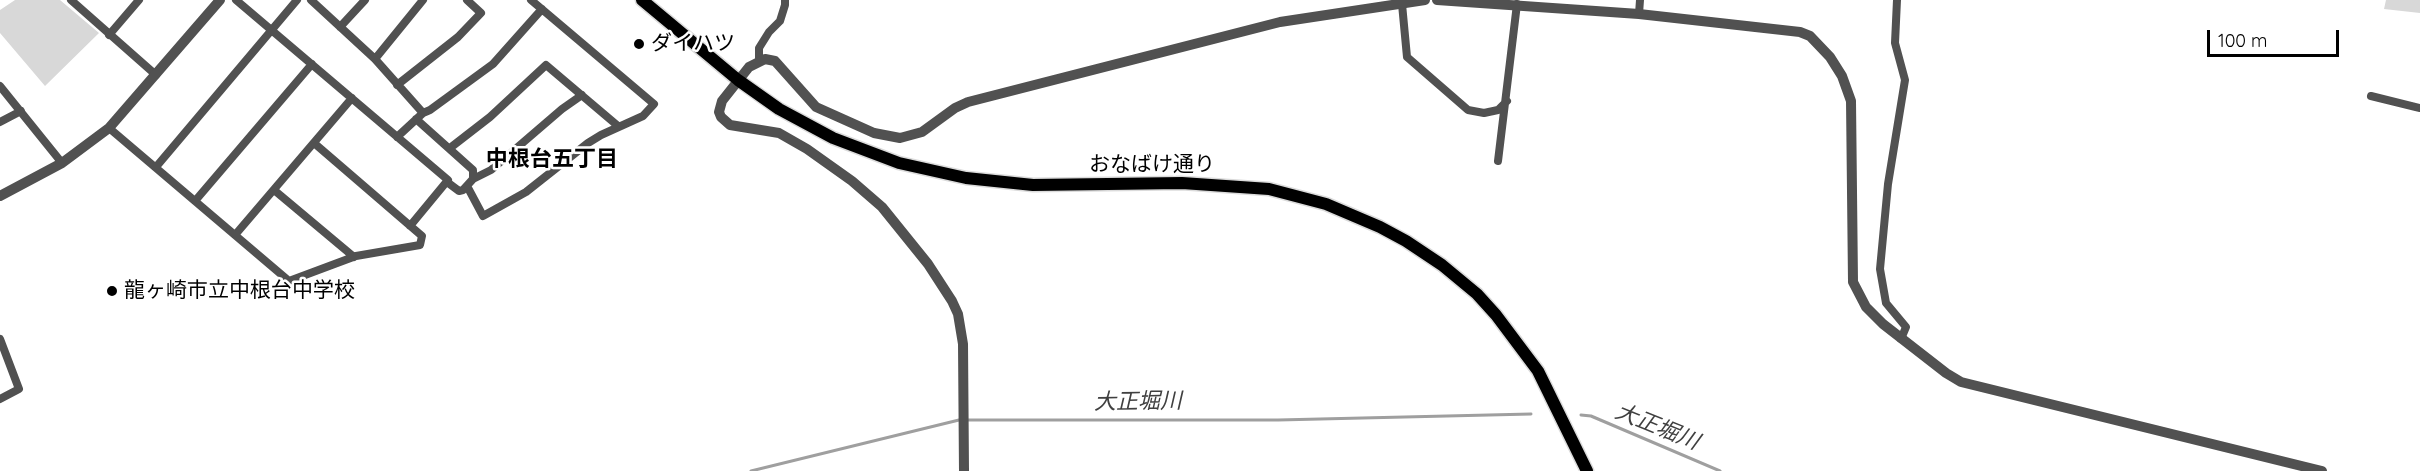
<!DOCTYPE html>
<meta charset="utf-8">
<style>
body{margin:0}
#map{position:relative;width:2420px;height:471px;overflow:hidden;background:#fff;font-family:Quicksand,sans-serif}
canvas{display:block}
.scale{position:absolute;left:2207px;top:30px;width:132px;height:27px;box-sizing:border-box;border:3px solid #000;border-top:0;padding-left:8px;font-size:18px;line-height:21px;white-space:nowrap;color:#000;-webkit-text-stroke:4px #fff;paint-order:stroke}
</style>
<div id="map">
<canvas width="2420" height="471"></canvas>
<div class="scale">100 m</div>
</div>
<script>
const g = document.querySelector('canvas').getContext('2d');
g.lineJoin = 'round';
function paint(path, color) {
  g.fillStyle = color;
  g.fill(path, 'evenodd');
}
function shape(rows) {
  const path = new Path2D();
  for (const r of rows) {
    path.moveTo(r[0], r[1]);
    for (let i = 2; i < r.length; i += 2) path.lineTo(r[i], r[i + 1]);
  }
  return path;
}
function stroke(path, color, width, dash) {
  g.strokeStyle = color;
  g.lineWidth = width;
  g.lineCap = dash ? 'butt' : 'round';
  g.setLineDash(dash || []);
  g.stroke(path);
}
function write(font, color, halo, rows, align = 'center') {
  g.font = font + ' Quicksand,"Noto Sans JP",sans-serif';
  g.lineWidth = 5;
  g.setLineDash([]);
  g.textBaseline = 'middle';
  g.strokeStyle = halo;
  g.fillStyle = color;
  for (const [text, x, y, turn = 0] of rows) {
    g.save();
    g.translate(x, y);
    g.rotate((+turn || 0) * Math.PI / 180);
    g.textAlign = isNaN(turn) ? turn : align;
    if (halo) g.strokeText(text, 0, 0);
    g.fillText(text, 0, 0);
    g.restore();
  }
}
paint(shape([
 [15,0,60,0,99,33,45,86,0,33,0,10],
 [2386,0,2420,0,2420,13,2384,9]
]), '#d8d8d8');
stroke(shape([
 [1581,415,1591,416,1720,471],
 [751,471,959,420,1278,420,1531,414]
]), '#9f9f9f', 3);
const primary = shape([
 [642,0,738,80,779,109,833,138,899,163,966,178,1033,185,1182,183,1269,189,1326,204,1380,227,1406,241,1442,265,1477,294,1496,315,1538,371,1587,471]
]);
stroke(primary, '#dbdbdb', 15);
stroke(shape([
 [71,0,156,75],
 [236,0,448,180,410,226],
 [311,0,375,59,423,113],
 [1897,0,1895,43,1905,80,1888,184,1880,269,1886,303,1906,327,1901,339],
 [1402,4,1407,57,1468,110,1484,113,1498,110,1507,101],
 [1639,14,1640,0],
 [340,27,365,0],
 [109,35,139,0],
 [375,59,423,0],
 [759,61,759,48,769,32,780,21,785,5,785,0],
 [397,85,458,37,481,13,467,0],
 [0,86,62,163],
 [2371,96,2420,108],
 [416,119,473,170,473,179,463,190,459,191,447,182],
 [0,122,21,111],
 [109,128,289,281,356,256,420,245,422,236,314,143],
 [397,137,423,113,430,110,493,64,542,9],
 [450,148,490,117,546,65,618,126],
 [1498,161,1517,4],
 [156,167,297,0],
 [473,179,491,170,562,109,582,95],
 [467,186,483,216,526,192,588,143,601,135,643,116,654,104,531,0],
 [274,190,354,257],
 [195,201,312,64],
 [235,235,352,98],
 [0,339,19,389,0,399]
]), '#515151', 8);
stroke(shape([
 [1437,0,1639,14,1800,32,1810,36,1830,57,1842,76,1851,101,1853,282,1866,307,1883,324,1946,373,1961,382,2322,471],
 [0,196,62,163,109,128,220,0],
 [964,471,963,344,958,314,952,301,928,264,882,207,852,181,807,149,779,133,730,125,721,117,719,112,722,101,749,67,765,59,775,61,816,107,874,133,900,138,922,132,955,108,968,102,1280,22,1425,0]
]), '#515151', 10);
stroke(primary, '#000', 12);
for (const [x, y, r, color] of [
 [639,44,6,"#000"],
 [112,291,6,"#000"]
]) {
  const dot = new Path2D();
  dot.arc(x, y, r, 0, 2 * Math.PI);
  g.fillStyle = color;
  g.fill(dot);
  stroke(dot, '#fff', 2);
}
write('21px', '#000', '#fff', [
 ["ダイハツ",651,44],
 ["龍ヶ崎市立中根台中学校",124,291]
], 'left');
write('21px', '#000', '#fff', [
 ["おなばけ通り",1152,165]
]);
write('bold 22px', '#000', '#fff', [
 ["中根台五丁目",552,159]
]);
write('italic 22px', '#404040', '#fff', [
 ["大正堀川",1138,402,-1],
 ["大正堀川",1657,427,22]
]);
</script>
